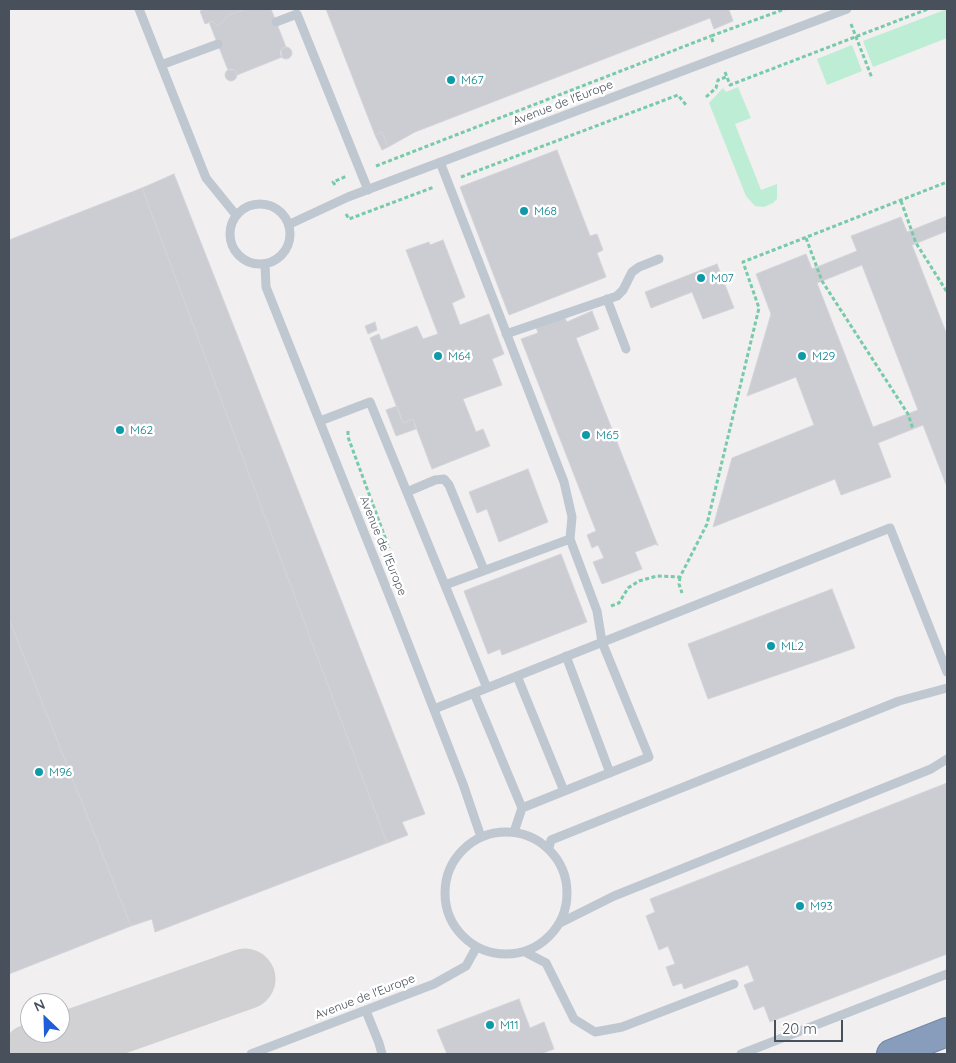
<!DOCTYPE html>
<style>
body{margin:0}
#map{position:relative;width:956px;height:1063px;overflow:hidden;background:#f1efef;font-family:Quicksand,sans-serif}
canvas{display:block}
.frame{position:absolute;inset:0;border:10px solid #47505b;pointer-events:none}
.north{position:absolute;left:20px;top:993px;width:50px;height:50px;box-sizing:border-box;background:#fff;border:1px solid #b5b9bd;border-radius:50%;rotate:336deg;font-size:14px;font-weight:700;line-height:20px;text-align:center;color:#47505b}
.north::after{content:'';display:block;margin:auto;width:18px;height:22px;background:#1f5dda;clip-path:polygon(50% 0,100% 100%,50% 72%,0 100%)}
.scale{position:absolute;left:774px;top:1020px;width:69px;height:22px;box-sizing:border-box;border:2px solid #47505b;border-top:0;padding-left:6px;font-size:15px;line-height:18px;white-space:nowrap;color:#47505b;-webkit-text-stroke:4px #fff;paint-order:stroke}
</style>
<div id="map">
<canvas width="956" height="1063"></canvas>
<div class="frame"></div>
<div class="north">N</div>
<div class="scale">20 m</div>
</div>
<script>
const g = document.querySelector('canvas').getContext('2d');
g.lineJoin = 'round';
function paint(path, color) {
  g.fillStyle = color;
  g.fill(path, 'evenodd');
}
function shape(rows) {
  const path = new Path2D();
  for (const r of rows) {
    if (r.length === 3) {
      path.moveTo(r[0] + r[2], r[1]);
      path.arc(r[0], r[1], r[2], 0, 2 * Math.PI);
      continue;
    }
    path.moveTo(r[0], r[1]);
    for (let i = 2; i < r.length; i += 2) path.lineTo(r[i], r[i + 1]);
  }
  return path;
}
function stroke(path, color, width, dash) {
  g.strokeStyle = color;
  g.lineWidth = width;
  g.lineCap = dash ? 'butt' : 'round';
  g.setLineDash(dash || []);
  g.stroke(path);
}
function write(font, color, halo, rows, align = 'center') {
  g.font = font + ' Quicksand,sans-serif';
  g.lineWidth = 5;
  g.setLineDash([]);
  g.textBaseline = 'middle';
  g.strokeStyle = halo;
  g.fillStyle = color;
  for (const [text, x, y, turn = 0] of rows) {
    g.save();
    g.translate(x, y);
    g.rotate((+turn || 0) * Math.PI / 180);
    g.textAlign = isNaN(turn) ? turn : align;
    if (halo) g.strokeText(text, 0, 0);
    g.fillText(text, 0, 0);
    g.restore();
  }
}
paint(shape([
 [947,9,947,38,873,67,863,41],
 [852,45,862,71,827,85,817,59],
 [738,87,751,118,735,124,761,190,777,184,777,199,773,203,764,207,755,206,746,196,709,103,723,88,726,92]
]), '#beedd5');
stroke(shape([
 [32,1054,245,979]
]), '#d1d1d4', 61);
const building = shape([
 [205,9,245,9,229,15,218,26,213,21,205,24,200,11,205,9],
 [245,9,271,9,286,47,281,50,282,57,237,75,235,70,228,70,209,22,213,21,218,26,229,15,245,9],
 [326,9,733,9,729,10,733,21,714,29,710,18,415,132,388,147,382,132,375,135,326,9],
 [286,53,6],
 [231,75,6],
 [382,132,388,147,382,150,375,135,382,132],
 [557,150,590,236,597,234,603,250,597,253,606,277,509,315,460,187,557,150],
 [174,174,425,814,402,822,408,835,387,843,142,188,174,174],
 [142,188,387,843,155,932,152,919,131,926,9,619,9,240,142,188],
 [947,216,947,231,912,245,947,335,947,487,923,425,878,443,891,477,841,495,835,479,713,527,732,458,814,425,796,377,747,396,771,314,756,274,806,254,812,269,857,251,851,236,901,217,907,232,947,216],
 [862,265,918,410,873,427,817,283,862,265],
 [443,240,465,297,452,303,460,325,489,314,504,354,492,359,502,385,463,399,476,432,483,429,490,446,432,469,413,419,403,423,370,338,379,334,381,340,417,326,423,339,438,334,406,250,429,242,430,245,443,240],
 [717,264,734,308,703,319,692,292,651,308,645,292,717,264],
 [592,311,599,329,576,338,658,546,656,544,635,552,642,569,602,584,593,562,604,558,598,545,592,548,587,535,596,531,521,339,538,333,536,327,564,316,567,322,592,311],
 [375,322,377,330,368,334,365,326,375,322],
 [397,406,403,423,413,419,416,429,396,436,386,410,397,406],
 [528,469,548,522,499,542,487,509,477,513,469,492,528,469],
 [561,554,587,622,502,655,500,649,488,654,464,591,561,554],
 [832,589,855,648,708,699,688,644,832,589],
 [9,619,131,926,9,974,9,619],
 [947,783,947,954,770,1022,764,1006,754,1010,744,985,754,981,748,965,684,989,682,983,673,986,666,967,675,964,668,946,659,950,646,916,655,912,650,899,947,783],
 [519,999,530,1028,544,1022,554,1049,541,1054,447,1054,437,1030,519,999]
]);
paint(building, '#cccdd3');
stroke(building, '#d3d4da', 1);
const highway = shape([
 [891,1054,947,1032]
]);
stroke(highway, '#7387a8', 30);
stroke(shape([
 [851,24,872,78],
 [713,42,711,36,785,9],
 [725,72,730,85,928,9],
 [706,97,716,88,718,80,726,77],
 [376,166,711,36],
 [461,177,678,95,686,105],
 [335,185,333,182,347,176],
 [901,201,916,243,947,292],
 [346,214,349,219,434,187],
 [806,238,822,281,908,414,913,429],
 [348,431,348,437,389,548],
 [680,577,679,584,682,593],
 [611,606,619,603,628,588,639,581,657,576,680,577,707,524,759,308,743,262,947,182]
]), '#77caaa', 3, [4, 2.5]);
stroke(shape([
 [139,9,206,178,236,215],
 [276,22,297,14,368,190],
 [161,65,218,44],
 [440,162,564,482,572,517,570,539,597,611,602,642,649,757,522,808,514,832],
 [260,234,30],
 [290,224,348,197,847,9],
 [265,264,266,287,395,610,463,784,481,837],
 [607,299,626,349],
 [506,334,617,296,623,290,632,272,639,267,659,259],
 [320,421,370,402,487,688],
 [407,492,435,480,444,479,449,485,484,570],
 [445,585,570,539],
 [566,656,610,773],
 [517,676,564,791],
 [474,693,522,808],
 [434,709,890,528,947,672],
 [506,893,61],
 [549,848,551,840,899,701,947,688],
 [560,923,614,896,931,769,947,759],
 [525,952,546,963,574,1019,595,1032,622,1027,734,984],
 [366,1011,379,1043,382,1054],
 [251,1054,434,984,466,966,476,948],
 [741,1054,947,974]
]), '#bfc7d0', 9);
stroke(highway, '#889cbc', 28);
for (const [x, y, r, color] of [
 [451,80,5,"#0f9aa8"],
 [524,211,5,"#0f9aa8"],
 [701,278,5,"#0f9aa8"],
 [438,356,5,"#0f9aa8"],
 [802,356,5,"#0f9aa8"],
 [120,430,5,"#0f9aa8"],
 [586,435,5,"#0f9aa8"],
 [771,646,5,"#0f9aa8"],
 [39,772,5,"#0f9aa8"],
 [800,906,5,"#0f9aa8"],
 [490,1025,5,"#0f9aa8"]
]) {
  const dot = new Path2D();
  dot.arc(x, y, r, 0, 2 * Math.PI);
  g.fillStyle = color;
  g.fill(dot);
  stroke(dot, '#fff', 2);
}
write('12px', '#0d838f', '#fff', [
 ["M67",461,80],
 ["M68",534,211],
 ["M07",711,278],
 ["M64",448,356],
 ["M29",812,356],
 ["M62",130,430],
 ["M65",596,435],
 ["ML2",781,646],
 ["M96",49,772],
 ["M93",810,906],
 ["M11",500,1025]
], 'left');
write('12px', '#47505b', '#fff', [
 ["Avenue de l'Europe",563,103,-21],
 ["Avenue de l'Europe",383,546,68],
 ["Avenue de l'Europe",365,997,-21]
]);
</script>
